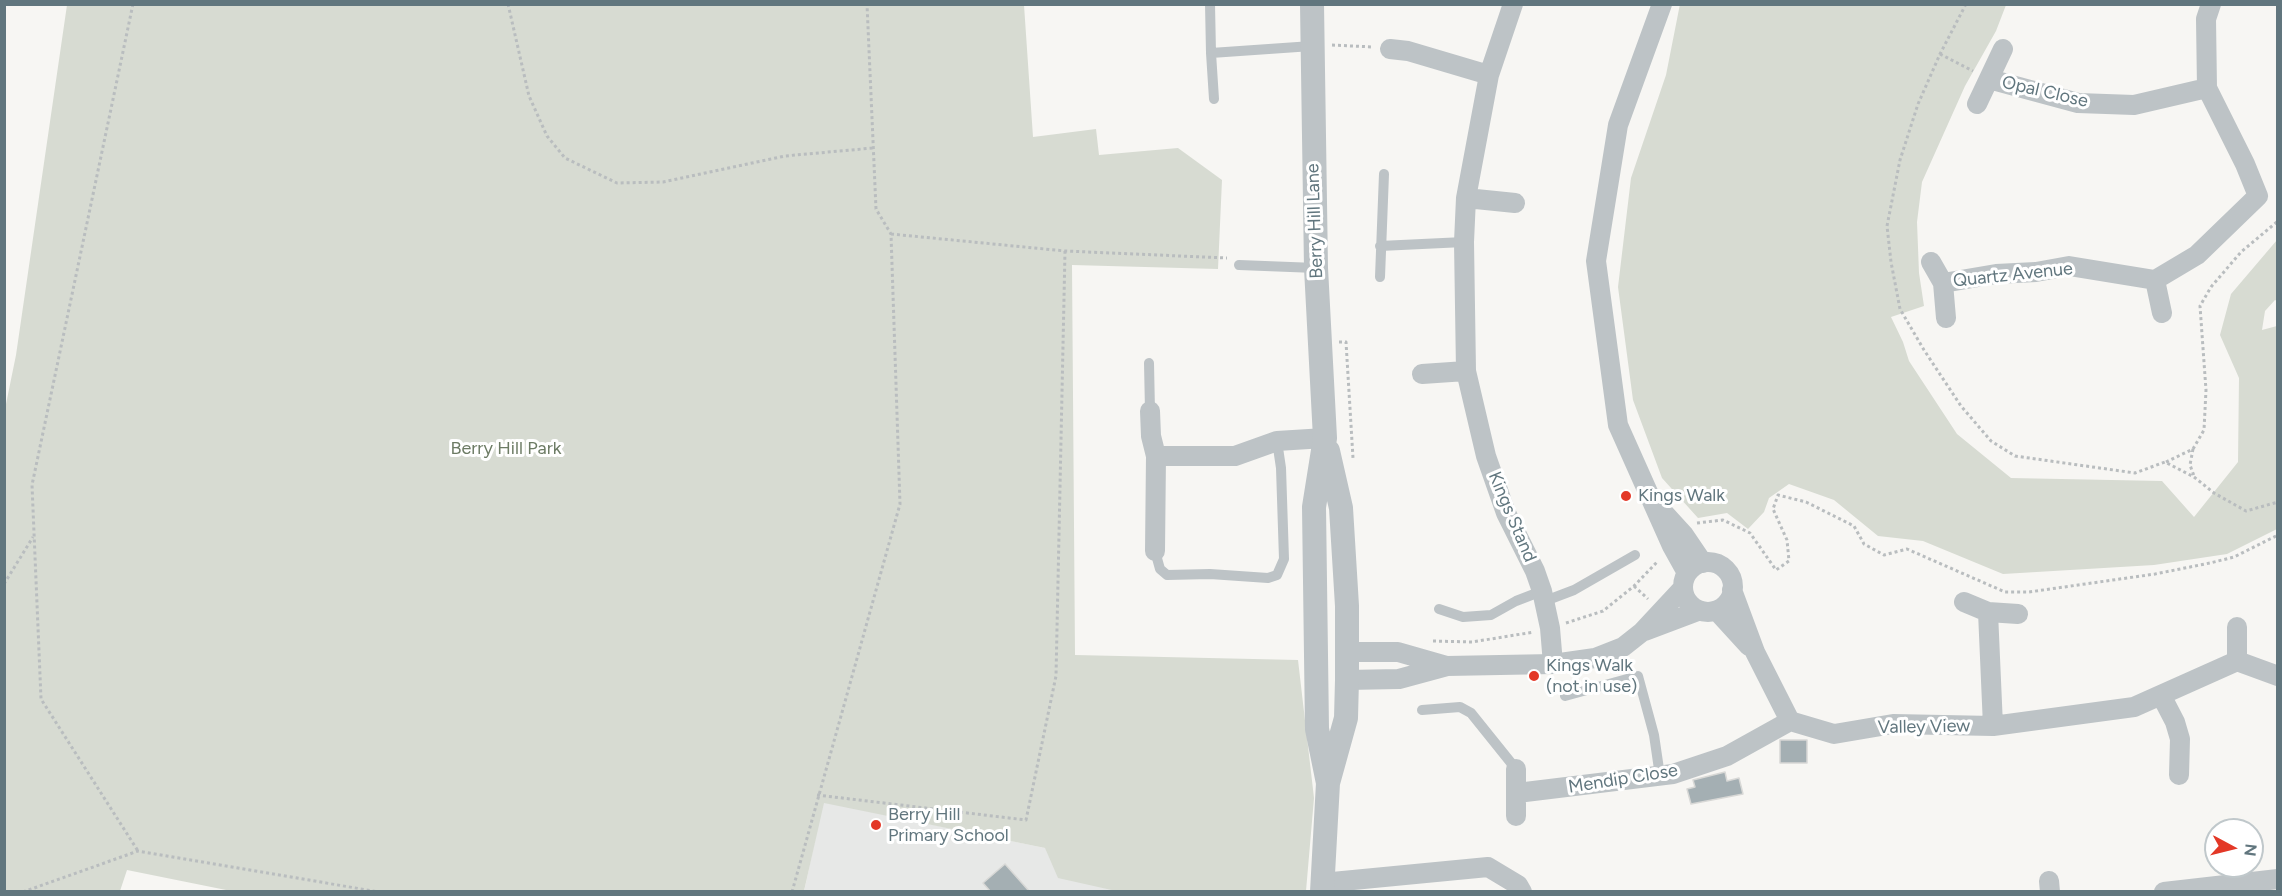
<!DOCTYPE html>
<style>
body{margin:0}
#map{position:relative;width:2282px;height:896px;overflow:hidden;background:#f7f6f3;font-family:Figtree,sans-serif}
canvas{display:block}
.frame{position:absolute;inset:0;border:6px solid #61767e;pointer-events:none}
.north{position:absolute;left:2204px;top:818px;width:60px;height:60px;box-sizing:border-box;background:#fff;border:2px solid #c0c8cb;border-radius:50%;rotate:97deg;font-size:16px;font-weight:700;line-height:24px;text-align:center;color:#61767e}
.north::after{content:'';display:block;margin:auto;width:21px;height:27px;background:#e33827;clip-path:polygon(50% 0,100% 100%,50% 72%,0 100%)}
</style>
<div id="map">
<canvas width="2282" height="896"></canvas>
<div class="frame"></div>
<div class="north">N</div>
</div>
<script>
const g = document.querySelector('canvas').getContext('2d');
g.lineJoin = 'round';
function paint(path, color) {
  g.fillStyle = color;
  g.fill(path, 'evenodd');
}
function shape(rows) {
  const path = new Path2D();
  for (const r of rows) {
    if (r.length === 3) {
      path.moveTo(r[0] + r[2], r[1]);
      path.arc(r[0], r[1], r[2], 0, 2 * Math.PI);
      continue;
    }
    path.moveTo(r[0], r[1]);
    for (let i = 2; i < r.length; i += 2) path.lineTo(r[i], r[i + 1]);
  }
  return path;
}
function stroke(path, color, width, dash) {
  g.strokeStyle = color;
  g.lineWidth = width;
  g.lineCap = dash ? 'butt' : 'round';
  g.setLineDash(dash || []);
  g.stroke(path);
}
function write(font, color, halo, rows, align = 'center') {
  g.font = font + ' Figtree,sans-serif';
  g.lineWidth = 6;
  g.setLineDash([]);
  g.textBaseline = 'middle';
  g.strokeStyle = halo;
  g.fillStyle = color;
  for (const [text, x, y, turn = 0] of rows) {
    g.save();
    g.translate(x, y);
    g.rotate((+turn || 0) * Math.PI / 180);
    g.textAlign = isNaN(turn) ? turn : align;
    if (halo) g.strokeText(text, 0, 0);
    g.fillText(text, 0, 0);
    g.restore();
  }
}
paint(shape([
 [823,802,1045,848,1117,891,804,892]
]), '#e7e8e7');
paint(shape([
 [1680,4,2006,5,1996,31,1965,86,1922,182,1917,222,1919,273,1924,306,1891,317,1903,342,1909,361,1957,434,2011,478,2162,481,2194,517,2238,462,2239,378,2220,335,2231,294,2277,240,2277,301,2275,300,2265,311,2262,330,2277,326,2277,529,2227,554,2154,565,2003,574,1923,541,1878,536,1834,500,1789,484,1769,498,1764,512,1748,529,1727,513,1698,518,1662,478,1633,400,1618,287,1631,178,1666,75],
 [67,5,1024,5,1033,137,1096,129,1099,155,1178,148,1222,180,1218,269,1072,265,1075,655,1298,660,1314,798,1306,891,1116,891,1058,878,1045,848,824,803,804,891,236,892,127,870,120,891,5,892,5,409,16,355]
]), '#d7dbd2');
const building = shape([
 [1780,740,1807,740,1807,763,1780,763,1780,740],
 [1725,772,1727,781,1739,778,1743,794,1691,804,1687,789,1695,787,1693,780,1725,772],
 [1005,864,1029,891,990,891,983,883,1005,864]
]);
paint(building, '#a4afb3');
stroke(building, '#d8d8d6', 1.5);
stroke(shape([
 [133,4,32,485,41,699,138,851],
 [508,4,529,96,547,136,565,158,617,183,663,182,785,156,873,148],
 [1966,4,1940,54,1918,104,1900,160,1887,226,1891,262,1900,309,1924,350,1961,406,1991,441,2015,456,2135,473,2165,462,2194,477,2214,493,2246,511,2278,502],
 [1332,45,1373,47],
 [1940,54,1973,71],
 [891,234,1065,251,1227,258],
 [1339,342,1346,342,1353,458],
 [2193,449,2190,465,2194,476],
 [2166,462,2193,449,2204,430,2206,390,2200,306,2211,287,2241,252,2278,221],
 [1697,523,1723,520,1750,533,1776,570,1789,561,1787,540,1773,509,1778,495,1806,502,1854,526,1864,544,1884,555,1907,549,2005,592,2029,592,2155,574,2210,563,2234,557,2278,535],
 [4,584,33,537],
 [1634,586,1648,599],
 [1566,623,1603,611,1634,586,1658,561],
 [1433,641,1472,642,1534,632],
 [817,795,1026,820,1056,676,1065,251],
 [23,892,138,851,379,892],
 [792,892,900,504,891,234,876,209,867,4]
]), '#b9bdbf', 3, [3, 3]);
stroke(shape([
 [1210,4,1211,53,1312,46],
 [1211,53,1214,99],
 [1380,246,1464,242],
 [1239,265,1316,268],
 [1380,277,1384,174],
 [1149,363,1150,411],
 [1155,551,1160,569,1167,575,1210,574,1268,578,1277,575,1284,559,1281,468,1277,441],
 [1545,601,1574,590,1635,555],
 [1439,609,1463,617,1491,615,1516,601,1542,591],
 [1565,696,1638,676,1654,735,1660,776],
 [1422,710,1460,707,1471,713,1516,769]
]), '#bdc3c6', 10);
stroke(shape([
 [1513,4,1489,75,1466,198,1464,242,1466,371,1486,456,1506,513,1535,571,1542,591,1550,628,1553,664],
 [1662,4,1618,125,1596,261,1618,425,1672,546,1687,573],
 [1390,49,1408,51,1489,75],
 [1989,79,2078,103,2134,105,2207,88],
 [1977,104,2003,49],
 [1466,198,1515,203],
 [1931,262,1943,283,1946,318],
 [2155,280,2162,313],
 [1943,283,1996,274,2036,272,2069,266,2155,280,2197,255,2258,196,2245,164,2207,88,2206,19,2211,4],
 [1422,374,1466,371],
 [1150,411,1151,436,1156,456],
 [1663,512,1684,535,1703,563],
 [1155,551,1156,456,1235,456,1277,441,1325,438],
 [1708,587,25],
 [1732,590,1755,652,1790,721,1834,734,1893,724,1993,726,2134,707,2237,661,2278,676],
 [1964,602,1988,612,2018,614],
 [1717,611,1749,646],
 [1988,612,1993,726],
 [2237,627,2237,661],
 [1645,631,1698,611],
 [1347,652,1398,652,1447,666],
 [1347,680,1399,679,1447,666,1553,664,1595,658,1623,647,1642,632,1683,588],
 [2161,695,2175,722,2180,739,2179,775],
 [1517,793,1673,774,1727,756,1790,721],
 [1516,816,1516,769],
 [2049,881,2050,892],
 [1322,883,1488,867,1518,885,1522,892],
 [2164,892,2278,879]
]), '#bdc3c6', 20);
stroke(shape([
 [1312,4,1316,268,1325,438,1314,507,1317,729,1328,783],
 [1322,892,1328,783,1346,718,1347,680,1347,606,1341,508,1328,451]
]), '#bdc3c6', 24);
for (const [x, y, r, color] of [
 [1626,496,6,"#e33827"],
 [1534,676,6,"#e33827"],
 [876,825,6,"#e33827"]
]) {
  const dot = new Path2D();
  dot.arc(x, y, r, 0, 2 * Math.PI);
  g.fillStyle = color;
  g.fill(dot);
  stroke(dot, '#fff', 2);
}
write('18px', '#61767e', '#fff', [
 ["Opal Close",2045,92,13],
 ["Berry Hill Lane",1315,221,-92],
 ["Quartz Avenue",2013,275,-6],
 ["Kings Stand",1512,517,67],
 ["Valley View",1924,727,-1],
 ["Mendip Close",1623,779,-9]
]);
write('18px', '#6c7b64', '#fff', [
 ["Berry Hill Park",506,449]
]);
write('18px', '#61767e', '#fff', [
 ["Kings Walk",1638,496],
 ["Kings Walk",1546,666],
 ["(not in use)",1546,687],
 ["Berry Hill",888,815],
 ["Primary School",888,836]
], 'left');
</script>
